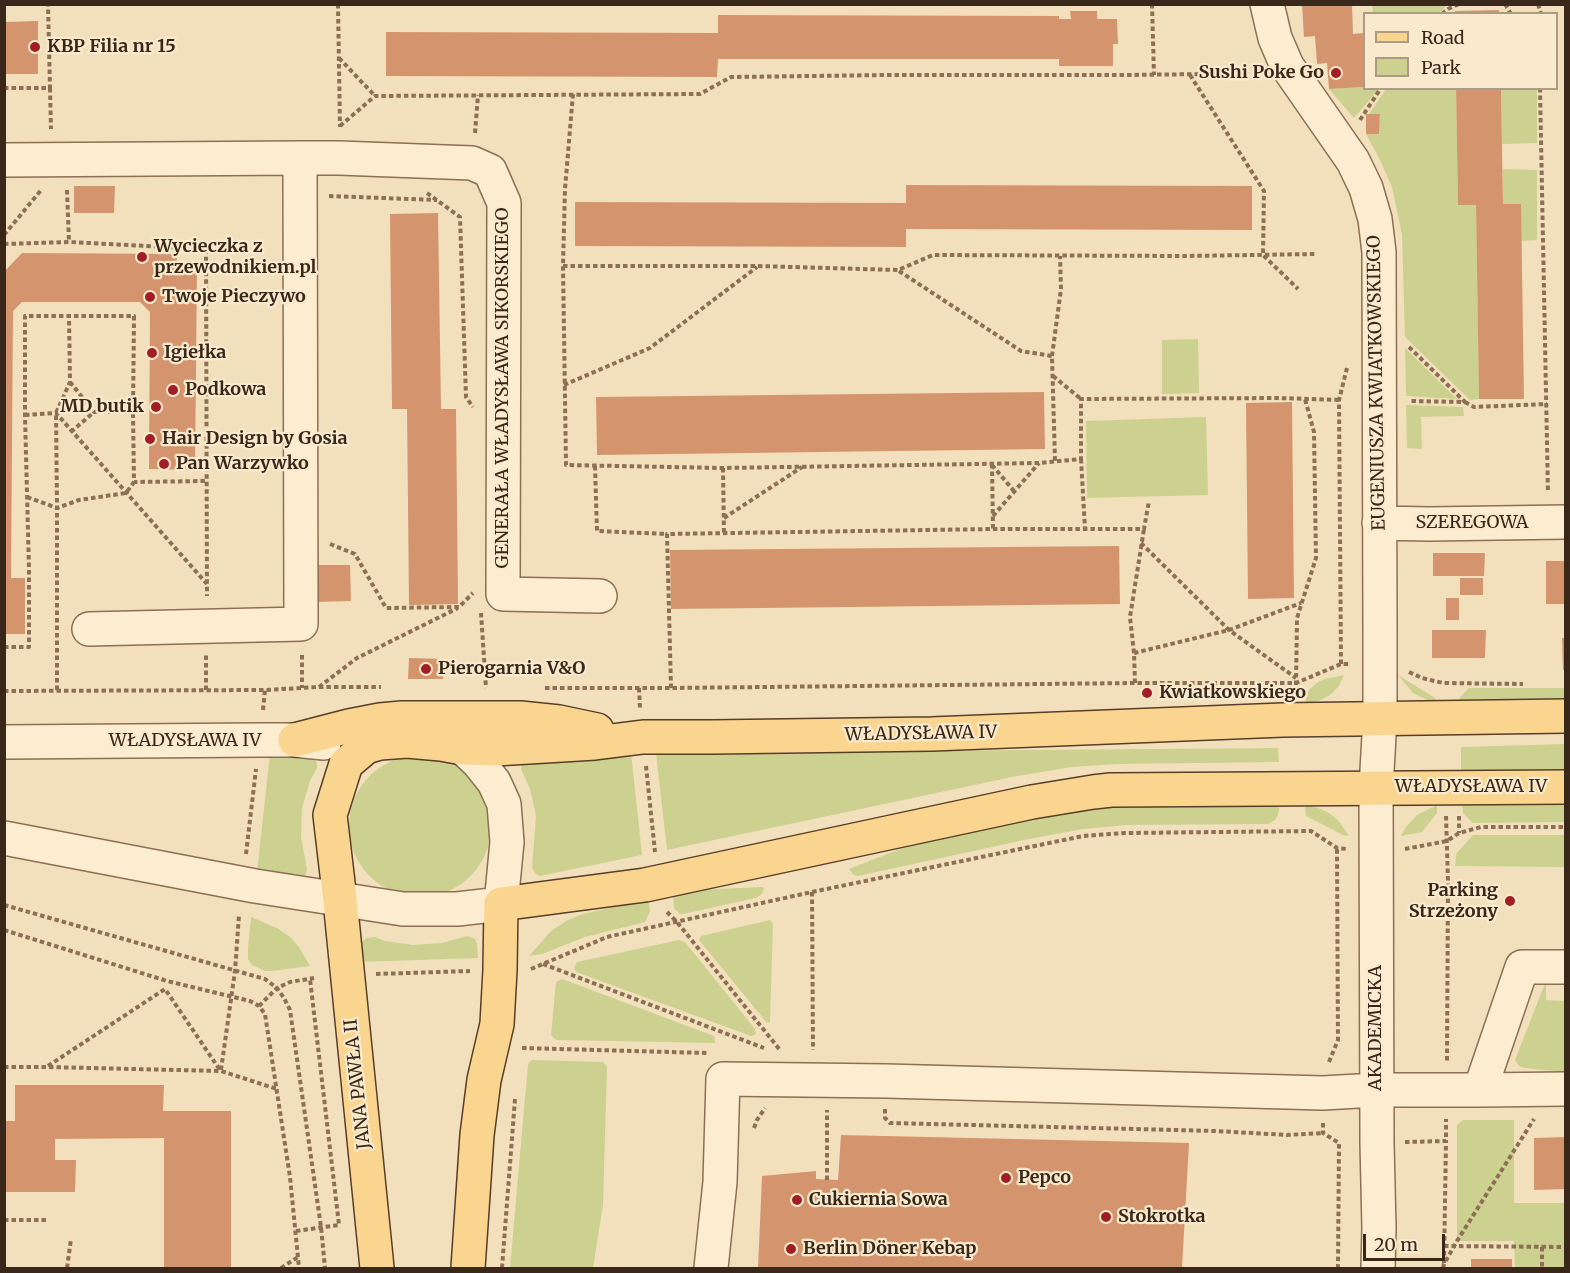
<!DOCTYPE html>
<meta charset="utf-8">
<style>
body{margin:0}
#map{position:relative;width:1570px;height:1273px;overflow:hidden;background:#f2e0bc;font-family:Merriweather,serif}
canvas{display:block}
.frame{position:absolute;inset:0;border:6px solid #39281a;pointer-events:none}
.legend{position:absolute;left:1363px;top:12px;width:195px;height:78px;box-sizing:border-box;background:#f9eacd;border:2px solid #ac9c85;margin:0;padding:8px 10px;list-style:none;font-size:18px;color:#39281a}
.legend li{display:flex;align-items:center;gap:12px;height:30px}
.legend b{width:30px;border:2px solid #ac9c85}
.scale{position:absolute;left:1363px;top:1234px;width:82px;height:27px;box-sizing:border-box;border:3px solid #39281a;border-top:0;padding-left:8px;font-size:18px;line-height:21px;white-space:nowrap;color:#39281a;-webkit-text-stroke:4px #f9eacd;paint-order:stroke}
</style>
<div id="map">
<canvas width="1570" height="1273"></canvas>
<div class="frame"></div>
<ul class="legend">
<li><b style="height:8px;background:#fad58f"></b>Road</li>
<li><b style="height:16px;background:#ccd190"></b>Park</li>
</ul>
<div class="scale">20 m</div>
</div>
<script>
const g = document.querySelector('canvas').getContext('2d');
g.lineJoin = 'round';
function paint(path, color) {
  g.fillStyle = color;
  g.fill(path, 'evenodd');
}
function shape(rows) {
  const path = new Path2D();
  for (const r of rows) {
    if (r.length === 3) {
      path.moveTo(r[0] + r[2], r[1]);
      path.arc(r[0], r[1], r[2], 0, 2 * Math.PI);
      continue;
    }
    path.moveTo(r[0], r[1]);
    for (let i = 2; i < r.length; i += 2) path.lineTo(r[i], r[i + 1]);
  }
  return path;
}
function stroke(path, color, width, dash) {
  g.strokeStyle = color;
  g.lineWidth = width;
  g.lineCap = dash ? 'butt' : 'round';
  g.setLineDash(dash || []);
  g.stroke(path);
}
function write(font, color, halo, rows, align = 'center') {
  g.font = font + ' Merriweather,serif';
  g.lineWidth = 4.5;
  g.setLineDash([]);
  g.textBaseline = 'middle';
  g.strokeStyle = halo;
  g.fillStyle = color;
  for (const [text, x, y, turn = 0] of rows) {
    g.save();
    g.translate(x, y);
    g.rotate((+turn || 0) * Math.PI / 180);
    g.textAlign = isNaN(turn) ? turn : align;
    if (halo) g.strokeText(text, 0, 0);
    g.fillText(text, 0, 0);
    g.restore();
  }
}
paint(shape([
 [1372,5,1372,4,1447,5,1438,14,1373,13],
 [1364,87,1364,88,1379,89,1354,118,1329,89],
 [1386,89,1456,89,1458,205,1476,205,1479,399,1470,400,1405,337,1402,235,1392,187,1379,158,1366,134,1379,134,1380,114,1369,114],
 [1501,89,1537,89,1537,143,1502,144],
 [1503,169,1537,170,1537,240,1521,241,1503,204],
 [1198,339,1199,393,1162,394,1162,340],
 [1405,348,1457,399,1406,396],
 [1406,405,1463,407,1464,416,1421,417,1422,449,1407,448],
 [1206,417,1208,495,1087,498,1086,421],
 [1344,675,1339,686,1330,695,1321,700,1305,704,1307,693,1311,688,1318,682,1325,679],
 [1398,675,1435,698,1435,704,1413,693],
 [1469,688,1565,688,1565,702,1460,703,1460,697],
 [1565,744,1565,772,1461,773,1461,747],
 [1278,748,1279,762,1118,764,1072,767,1012,777,667,850,656,753],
 [631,753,642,855,540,876,536,874,532,868,536,816,530,789,521,769,523,759],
 [270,754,310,754,317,763,317,768,310,781,302,808,301,837,307,869,306,874,303,878,257,872],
 [420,826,71],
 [1565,801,1565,822,1473,823,1463,813,1462,802],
 [1280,804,1278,815,1275,820,1268,824,1127,825,1083,829,1024,840,858,876,854,875,849,869,923,840,1038,816,1097,807],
 [1305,804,1321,809,1329,813,1338,820,1349,836,1343,835,1306,816],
 [1437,805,1437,813,1422,832,1401,836,1406,827,1417,815],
 [1473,835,1565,835,1565,867,1455,866,1456,854],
 [762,887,764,888,762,894,756,898,683,914,680,914,674,908,673,895,695,890],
 [648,900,650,911,645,922,585,937,542,954,529,956,551,931,566,921,582,914],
 [251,917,277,928,290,937,299,947,310,966,272,971,265,971,252,965,248,959,248,948],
 [770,920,773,924,770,1022,767,1023,699,940,701,936],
 [468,936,475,939,477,944,478,958,357,962,360,943,367,938,375,937,385,941,413,945,441,943],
 [679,940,685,942,755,1029,756,1033,755,1035,751,1036,576,972,574,968,577,962],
 [562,979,714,1036,715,1043,556,1040,551,1035,556,982],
 [1546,981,1546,1000,1565,1001,1565,1074,1563,1072,1525,1068,1519,1066,1515,1060],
 [532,1060,603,1062,607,1066,603,1205,593,1268,510,1268,528,1064],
 [1463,1120,1514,1120,1514,1203,1565,1203,1565,1268,1515,1268,1514,1241,1457,1241,1457,1125]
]), '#ccd190');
paint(shape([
 [1302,4,1352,4,1353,34,1364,33,1364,87,1329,89,1327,63,1317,64,1315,36,1304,37],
 [1499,10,1499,14,1455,14,1455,11],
 [1070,11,1097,11,1097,19,1117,19,1118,44,1113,44,1113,66,1059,66,1059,59,718,59,717,77,386,76,386,32,718,33,718,15,1059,16,1059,19,1071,19],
 [38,21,38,74,4,74,4,22],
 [1456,88,1501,88,1503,204,1521,204,1524,399,1479,399,1476,205,1458,205],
 [1366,114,1380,114,1379,134,1366,134],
 [906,185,1252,186,1252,230,906,229,906,247,575,246,575,202,906,203],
 [74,186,115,186,114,213,74,213],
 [438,213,441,409,456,409,458,604,409,605,407,409,392,409,390,214],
 [22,253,177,254,177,266,197,266,195,470,149,469,150,312,140,302,22,302,13,311,11,578,25,578,25,634,4,634,4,272],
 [1044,392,1045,449,597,455,596,397],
 [1292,402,1294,598,1248,599,1246,403],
 [1119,546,1120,604,671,609,670,550],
 [1433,553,1485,553,1484,576,1433,576],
 [1546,561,1566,561,1566,604,1546,604],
 [313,565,350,565,351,601,314,602],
 [1460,578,1483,578,1483,595,1460,595],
 [1446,598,1459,598,1459,620,1446,620],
 [1432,630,1486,630,1485,658,1432,658],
 [1562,638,1566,638,1566,670,1563,670],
 [409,658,443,659,443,679,408,679],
 [15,1085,164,1085,163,1111,231,1111,231,1268,164,1268,164,1138,55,1139,55,1160,76,1160,75,1192,4,1192,4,1121,15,1121],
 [841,1135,1189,1143,1182,1268,758,1268,762,1176,816,1171,816,1179,838,1180],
 [1566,1137,1566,1189,1534,1190,1534,1138],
 [1471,1259,1512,1259,1512,1268,1471,1268]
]), '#d4956e');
const minor = shape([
 [1267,4,1275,38,1287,66,1353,161,1366,188,1375,219,1379,252,1380,635,1380,718,1376,788,1377,1143,1379,1228,1378,1268],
 [300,158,339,158,472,163,490,171,504,203,503,594,600,596],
 [4,160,300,158,301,624,89,629],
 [1379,523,1429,524,1566,522],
 [4,742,260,740,295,740,324,743],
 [4,838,255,886,403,909,457,909,501,904,507,842,504,804,494,782,478,762,463,748],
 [1480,1090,1566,1089],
 [711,1268,720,1182,723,1079,886,1081,1323,1093,1376,1090,1480,1090,1522,967,1566,967]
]);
const major = shape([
 [295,740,349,726,380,720,402,718,520,718,559,722,597,730],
 [377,1268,340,900,330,815,346,764,366,747,380,743,407,741,441,744,463,748,495,749,595,743,643,737,712,737,932,734,1283,720,1566,716],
 [468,1268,477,1135,484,1080,497,1024,500,970,501,904,645,885,1032,802,1093,792,1111,790,1566,787]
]);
stroke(minor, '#8c6f54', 36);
stroke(major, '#583d29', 36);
stroke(shape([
 [338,4,340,127],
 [1152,4,1154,75],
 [1505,4,1511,14],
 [1538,4,1541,14],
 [1442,14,1448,9,1459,4],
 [339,58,375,96],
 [1190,75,1264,191,1263,255,1298,289],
 [4,88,50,88,48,4],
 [50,88,51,129],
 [1540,88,1548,493],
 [573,94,565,189,563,266,566,465,723,468,1039,463,1081,459,1081,399,1278,398,1339,400],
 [1360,120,1381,88],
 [340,126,375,96,700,94,731,77,889,75,1124,75,1211,74],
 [475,133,478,95],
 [67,190,69,242],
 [427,193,460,217,466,397,473,407],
 [329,196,437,200],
 [4,235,42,189],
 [4,244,69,242,206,249,207,596],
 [563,266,757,266,898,270,933,255,1186,256,1316,254],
 [899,271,1021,351,1052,356,1055,461],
 [1409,347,1465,402,1410,401],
 [1052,356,1061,289,1060,256],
 [1053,376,1081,399],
 [70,382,94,412,133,412],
 [564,385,650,348,757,267],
 [1465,402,1474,407,1547,404],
 [25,415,56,413,207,584],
 [71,432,94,412],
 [1081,459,1085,529],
 [992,464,993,529],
 [992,465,1014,491],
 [595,466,597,531,667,534],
 [723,468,724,533],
 [27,497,57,508,79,500,126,493,134,482],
 [993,516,1039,463],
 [724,518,802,467],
 [1141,543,1229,630,1296,678],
 [330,544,355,554,386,608,459,607,473,593],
 [481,613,486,688],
 [4,647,29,647,29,570,25,415,25,316,134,316,133,412,134,482,206,481],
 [1134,653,1229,630,1301,603],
 [302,655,302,688],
 [1341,664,1339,400,1347,368],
 [1409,672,1422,678,1443,683,1523,684],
 [1135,683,1134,653,1130,617,1144,529],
 [1296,685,1297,618,1316,558,1314,432,1305,399],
 [319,687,357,658,458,608],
 [545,688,671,688,1135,683,1296,683,1341,664,1349,664],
 [639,688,640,708],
 [671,688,667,534,993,529,1144,529,1149,501],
 [57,690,57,508,56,413,70,382,69,316],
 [206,690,206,654],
 [4,691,265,690,318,687,381,687],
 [263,710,265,690],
 [646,766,655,852],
 [1446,816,1448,881,1447,1061],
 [1459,816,1459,833],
 [1405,849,1447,841,1459,833,1481,827,1566,827],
 [246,854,256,769],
 [812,892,813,1050],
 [4,905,265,979,277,988,284,998,290,1010,321,1227,325,1268],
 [667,912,677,922,780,1050],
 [4,930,167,981,250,1001,259,1006,265,1014,290,1177,299,1268],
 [543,964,764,1048],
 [531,969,607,937,812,892,1083,836,1125,833,1311,831,1337,848,1347,849],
 [376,974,470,971],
 [259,1006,277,988,290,982,314,978],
 [522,1048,707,1053],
 [1329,1062,1338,1040,1337,848],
 [48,1066,165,989,220,1070],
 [4,1067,46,1067,221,1071,277,1089],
 [221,1070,235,971,239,915],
 [885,1109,885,1118,890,1123,1216,1131,1287,1135,1323,1133],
 [1323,1123,1323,1133,1339,1143,1338,1268],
 [754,1128,757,1120,765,1108],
 [1405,1142,1446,1141,1446,1119],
 [827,1180,827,1110],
 [4,1220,46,1220],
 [296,1231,339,1225,310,979],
 [1444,1246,1566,1247],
 [1542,1247,1542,1268],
 [1444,1263,1446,1141],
 [67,1268,71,1239],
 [281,1268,298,1257],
 [502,1268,515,1099],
 [1443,1268,1444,1264,1457,1241,1534,1119]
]), '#8c6f54', 4, [4.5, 3]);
stroke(minor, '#fcedd0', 33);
stroke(major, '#fad58f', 33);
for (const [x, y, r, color] of [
 [35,47,6,"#a11e24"],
 [1336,73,6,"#a11e24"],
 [142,257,6,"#a11e24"],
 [150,297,6,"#a11e24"],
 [152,353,6,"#a11e24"],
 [173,390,6,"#a11e24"],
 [156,407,6,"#a11e24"],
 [150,439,6,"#a11e24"],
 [164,464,6,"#a11e24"],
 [426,669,6,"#a11e24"],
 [1147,693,6,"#a11e24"],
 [1510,901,6,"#a11e24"],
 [1006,1178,6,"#a11e24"],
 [797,1200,6,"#a11e24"],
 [1106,1217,6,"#a11e24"],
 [791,1249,6,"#a11e24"]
]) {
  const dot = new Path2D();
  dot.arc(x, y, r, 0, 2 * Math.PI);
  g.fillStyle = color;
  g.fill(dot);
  stroke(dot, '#f9eacd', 2);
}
write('bold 18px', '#39281a', '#f9eacd', [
 ["KBP Filia nr 15",47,47],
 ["Sushi Poke Go",1324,73,"right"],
 ["Wycieczka z",154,247],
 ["przewodnikiem.pl",154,268],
 ["Twoje Pieczywo",162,297],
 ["Igiełka",164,353],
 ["Podkowa",185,390],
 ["MD butik",144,407,"right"],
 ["Hair Design by Gosia",162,439],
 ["Pan Warzywko",176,464],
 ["Pierogarnia V&O",438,669],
 ["Kwiatkowskiego",1159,693],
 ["Parking",1498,891,"right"],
 ["Strzeżony",1498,912,"right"],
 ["Pepco",1018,1178],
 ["Cukiernia Sowa",809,1200],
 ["Stokrotka",1118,1217],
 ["Berlin Döner Kebap",803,1249]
], 'left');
write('18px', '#39281a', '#f9eacd', [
 ["EUGENIUSZA KWIATKOWSKIEGO",1377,383,-91],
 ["GENERAŁA WŁADYSŁAWA SIKORSKIEGO",503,388,-90],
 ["SZEREGOWA",1472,523],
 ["WŁADYSŁAWA IV",921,734,-1],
 ["WŁADYSŁAWA IV",185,741],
 ["WŁADYSŁAWA IV",1471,787],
 ["AKADEMICKA",1376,1028,-90],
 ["JANA PAWŁA II",358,1084,-96]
]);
</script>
